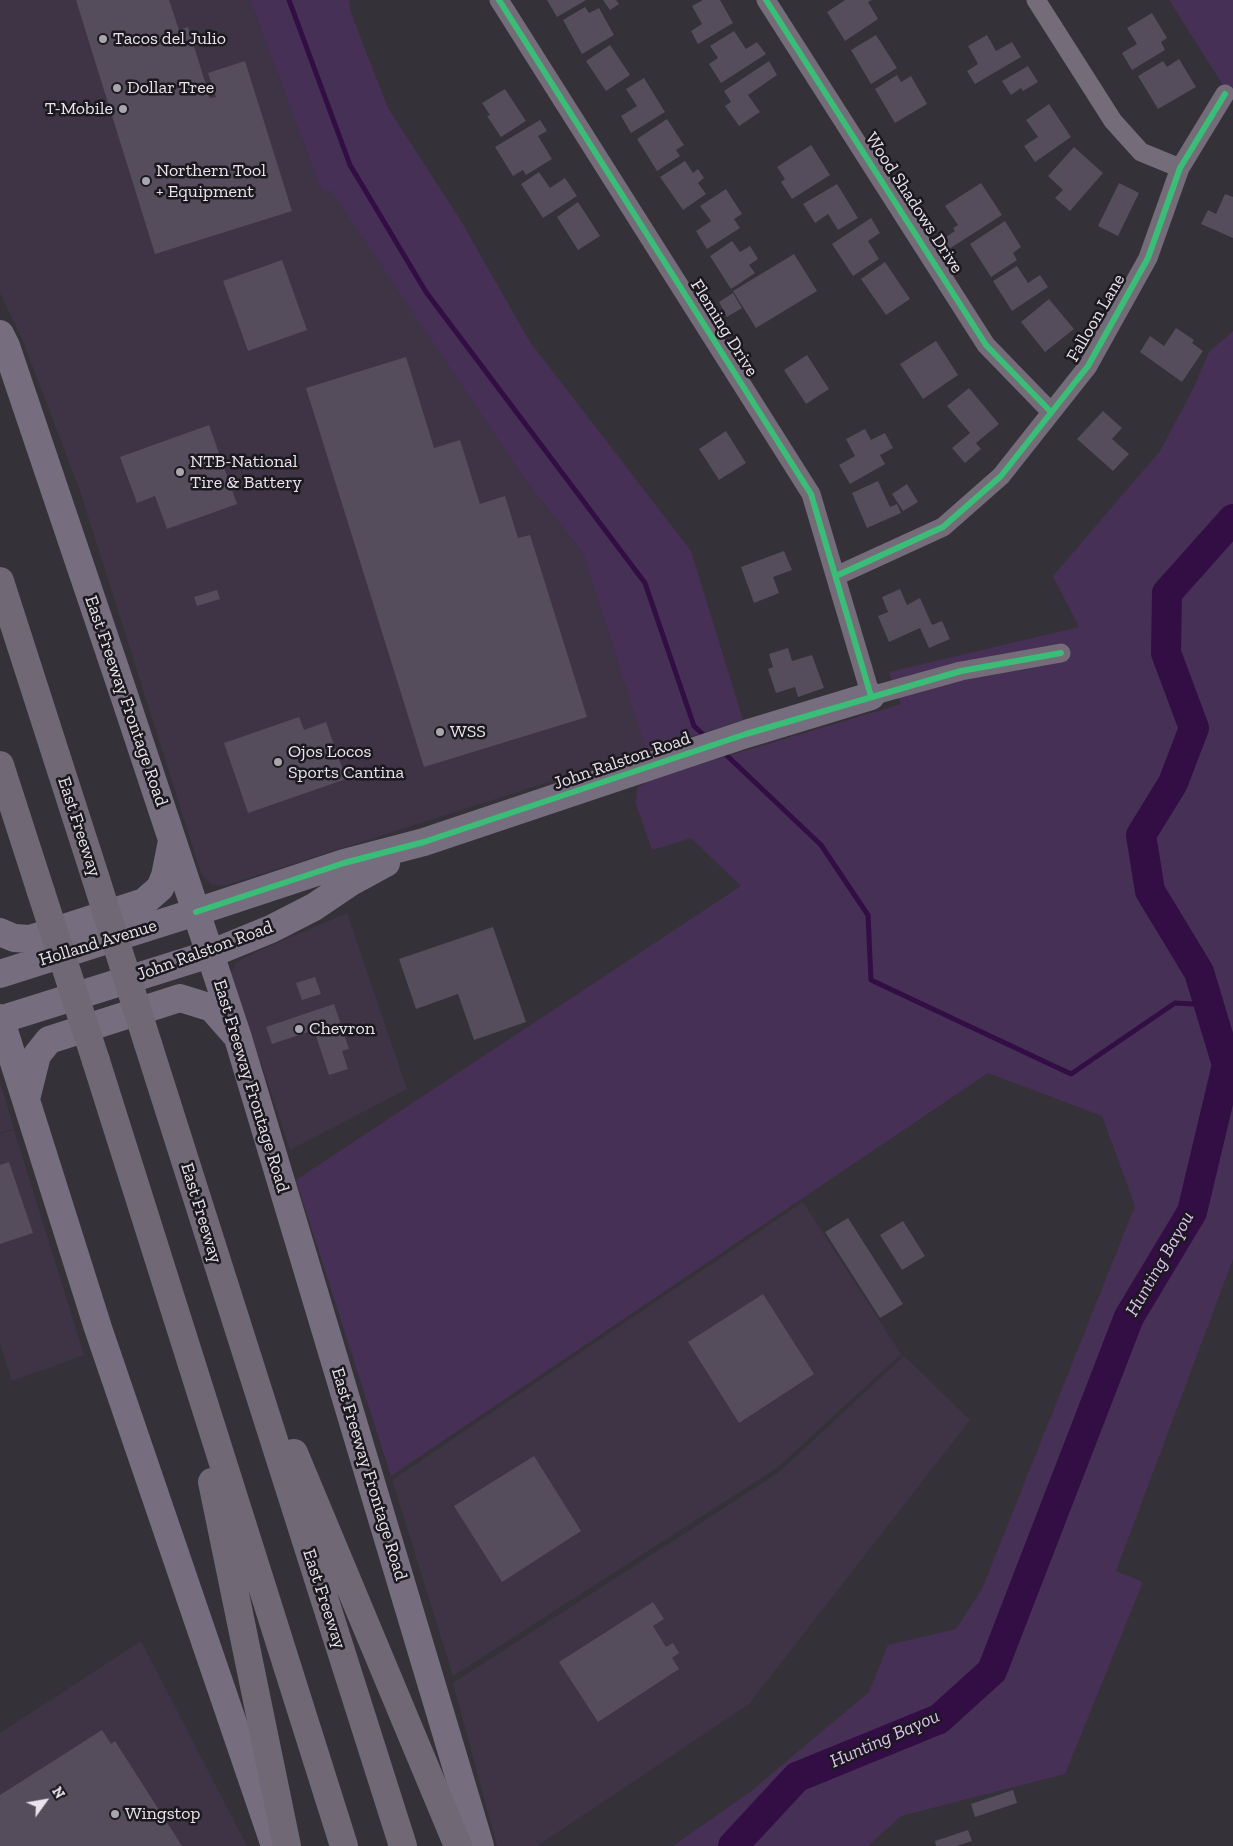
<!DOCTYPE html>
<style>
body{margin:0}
#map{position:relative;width:1233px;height:1846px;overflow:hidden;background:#353138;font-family:"Zilla Slab",serif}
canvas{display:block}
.north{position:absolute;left:20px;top:1776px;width:50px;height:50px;-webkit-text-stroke:4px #1b181e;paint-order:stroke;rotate:58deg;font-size:14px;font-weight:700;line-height:20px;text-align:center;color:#e8e3ec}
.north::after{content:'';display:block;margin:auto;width:18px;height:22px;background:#e8e3ec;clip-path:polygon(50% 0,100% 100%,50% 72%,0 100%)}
</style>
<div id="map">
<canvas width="1233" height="1846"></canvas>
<div class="north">N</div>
</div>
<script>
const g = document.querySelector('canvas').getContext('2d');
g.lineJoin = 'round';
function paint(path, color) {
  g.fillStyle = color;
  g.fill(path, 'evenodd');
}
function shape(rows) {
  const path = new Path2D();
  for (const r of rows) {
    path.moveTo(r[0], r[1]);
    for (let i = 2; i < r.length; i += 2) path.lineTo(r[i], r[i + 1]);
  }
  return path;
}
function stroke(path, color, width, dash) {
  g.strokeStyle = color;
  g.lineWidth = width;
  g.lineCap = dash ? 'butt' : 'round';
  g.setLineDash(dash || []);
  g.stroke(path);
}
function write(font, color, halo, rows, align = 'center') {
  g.font = font + ' "Zilla Slab",serif';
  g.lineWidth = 5;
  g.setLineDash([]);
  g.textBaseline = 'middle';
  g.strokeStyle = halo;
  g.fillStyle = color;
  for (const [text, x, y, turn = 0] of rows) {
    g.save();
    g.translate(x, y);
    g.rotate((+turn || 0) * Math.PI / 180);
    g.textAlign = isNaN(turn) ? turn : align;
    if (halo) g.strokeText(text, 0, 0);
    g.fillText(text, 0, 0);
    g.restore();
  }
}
paint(shape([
 [0,0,250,0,322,192,331,189,525,480,583,553,646,751,224,886,212,885,202,876,80,491,22,339,0,293],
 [347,913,407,1089,290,1150,231,973,236,963,247,956],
 [0,1081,14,1129,0,1133],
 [14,1130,84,1355,12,1381,0,1344,0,1134],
 [803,1202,901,1354,777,1468,453,1676,392,1480],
 [904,1356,970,1420,749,1704,537,1846,497,1846,453,1683,778,1473],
 [141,1641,247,1846,0,1846,0,1733]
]), '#3e3445');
paint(shape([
 [250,0,349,0,351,13,388,108,461,221,530,342,691,551,743,720,646,751,583,553,525,480,331,190,322,192],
 [1169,0,1233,0,1233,101],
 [1233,331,1233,1259,1116,1571,1143,1582,1065,1774,901,1816,868,1846,673,1846,750,1792,869,1692,888,1645,956,1629,982,1589,1135,1206,1102,1116,988,1073,391,1476,296,1180,741,886,691,838,652,850,636,804,637,788,651,779,901,704,889,672,1079,627,1053,576,1160,451,1192,391,1209,352]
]), '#473055');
stroke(shape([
 [289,0,350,165,426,292,645,583,694,726,707,738],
 [1222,531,1233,534],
 [721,750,821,845,868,915,871,980,1071,1074,1175,1003,1210,1005]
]), '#320e45', 5);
stroke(shape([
 [733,1846,797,1777,939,1719,992,1671,1129,1317,1192,1212,1227,1065,1199,972,1150,891,1141,835,1173,783,1194,728,1166,653,1167,593,1233,519]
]), '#320e45', 30);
paint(shape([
 [76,0,169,0,179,30,188,27,210,98,216,97,208,73,245,61,292,211,155,254],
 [547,0,586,0,557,17],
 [603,0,616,0,619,4,610,10],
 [703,0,720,0,733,23,698,44,691,31,702,24,692,6],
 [845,0,872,0,868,2,878,19,845,41,827,12],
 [585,7,589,13,599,8,614,35,582,54,563,20],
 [1152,13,1167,38,1161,42,1165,50,1132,70,1122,53,1137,44,1127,28],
 [734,31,746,49,757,42,766,54,721,83,709,64,718,58,710,46],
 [876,35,897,68,871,84,851,50],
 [987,35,996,51,1012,42,1021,57,975,84,967,71,978,64,968,46],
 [610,45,630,75,606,91,586,61],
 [1179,59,1196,87,1158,109,1138,76,1163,61,1167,67],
 [769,61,777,75,748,95,760,112,739,126,725,106,731,102,724,91],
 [1028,66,1038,82,1023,91,1021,88,1011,95,1002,81],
 [897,75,901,82,911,76,927,104,895,123,875,89],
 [644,78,665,112,631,133,621,116,637,106,626,89],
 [505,89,526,121,501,137,487,116,490,115,482,103],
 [1049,104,1071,137,1035,162,1024,146,1038,137,1026,120],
 [667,119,684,145,676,150,680,156,657,171,637,139],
 [540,120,547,131,538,136,552,159,526,175,523,170,513,176,495,147],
 [811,145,830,175,792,199,781,182,785,179,777,167],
 [1074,147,1103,173,1070,211,1055,198,1063,190,1048,176],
 [685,161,693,173,698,169,704,178,698,183,706,194,683,210,660,177],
 [539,172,550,188,565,178,577,196,543,218,521,184],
 [981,183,1002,215,949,249,943,239,955,231,953,228,958,225,945,206],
 [1119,183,1139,193,1118,236,1098,226],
 [837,184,858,218,838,230,828,214,815,223,803,204],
 [726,189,742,214,734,219,740,228,707,249,696,231,711,221,700,206],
 [1225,194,1233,197,1233,238,1201,224,1208,210,1216,214],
 [578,202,600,236,578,250,557,217],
 [871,218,880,233,868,241,879,259,853,276,832,244],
 [1005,221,1021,247,1013,253,1017,260,991,277,970,244],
 [732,241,740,252,750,246,758,259,749,265,755,273,731,289,710,256],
 [794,254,817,291,756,328,733,291],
 [282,260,307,330,248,351,223,281],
 [885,262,910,299,886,315,861,279],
 [1017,266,1028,283,1040,275,1048,287,1012,311,993,281],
 [733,293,742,308,727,317,719,302],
 [1049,299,1074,329,1045,352,1021,322],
 [1176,328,1194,340,1192,343,1203,351,1182,382,1140,352,1150,336,1164,346],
 [936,341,958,375,923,399,900,364],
 [807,355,829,389,806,404,784,370],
 [406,357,434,448,460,440,480,504,505,496,518,538,530,535,587,717,424,767,306,388],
 [969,388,999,424,976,443,981,449,965,463,952,448,970,433,947,406],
 [1103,411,1122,428,1112,439,1129,454,1113,471,1077,439],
 [209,425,237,504,167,529,155,496,137,503,120,457],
 [865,429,871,440,885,433,893,448,880,455,885,464,850,484,839,465,855,456,846,439],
 [726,431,746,463,719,480,699,449],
 [878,481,890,507,897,504,901,513,867,528,852,493],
 [907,484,918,502,903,511,892,494],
 [784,551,792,570,773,577,779,593,754,603,741,567],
 [900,589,907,605,920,598,932,625,942,621,950,639,929,648,920,628,889,642,878,616,888,612,882,597],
 [217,590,220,599,197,606,194,597],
 [788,648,792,661,812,655,824,688,798,697,795,687,776,693,768,669,773,667,769,654],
 [299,717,304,730,326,722,346,779,248,813,224,743],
 [493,927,526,1022,474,1040,458,994,416,1009,399,959],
 [315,977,321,994,302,1000,296,983],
 [334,1004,349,1049,342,1051,348,1069,329,1075,314,1030,272,1044,266,1027],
 [9,1162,33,1233,0,1244,0,1165],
 [848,1218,903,1304,880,1318,825,1232],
 [903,1221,925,1256,902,1270,880,1235],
 [763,1294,814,1374,739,1423,688,1342],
 [534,1456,581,1531,502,1582,454,1506],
 [653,1602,664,1619,653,1626,666,1647,673,1643,679,1653,672,1658,679,1669,598,1722,559,1662],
 [102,1730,111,1744,115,1741,182,1846,0,1846,0,1795],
 [1013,1790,1017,1803,975,1817,971,1804],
 [968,1830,972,1841,957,1846,936,1846,935,1841]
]), '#554c5c');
stroke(shape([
 [499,0,811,494,871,696,961,671,1061,653],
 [766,0,986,345,1051,412],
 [1036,0,1113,121,1141,152,1180,168],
 [836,576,943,527,1001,476,1088,366,1148,258,1180,168,1225,94]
]), '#746c79', 19);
stroke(shape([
 [0,334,6,346,124,695,238,1038,480,1846],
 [0,932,14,938,30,939,144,902,160,888,165,876,172,841],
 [0,974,196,912,344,863,424,842,746,734,871,696],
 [0,1018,98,1328,275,1846],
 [0,1020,210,954,271,929,314,907,351,882,386,863],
 [26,1099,37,1055,49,1040,180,998,212,1008,234,1033]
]), '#766d7e', 28);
stroke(shape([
 [0,581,95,876],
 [0,765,41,892],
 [148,1044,403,1846],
 [96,1061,344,1846],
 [294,1453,458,1846],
 [212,1482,287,1846]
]), '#706874', 28);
stroke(shape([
 [95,876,148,1044],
 [41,892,96,1061]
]), '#706874', 28);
stroke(shape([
 [499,0,811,494,871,696],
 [766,0,986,345,1051,412],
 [836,576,943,527,1001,476,1088,366,1148,258,1180,168,1225,94],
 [196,912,344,863,424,842,746,734,961,671,1061,653]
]), '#3abd76', 6);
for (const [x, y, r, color] of [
 [103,39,5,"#a9a5ad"],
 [117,88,5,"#a9a5ad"],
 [123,109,5,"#a9a5ad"],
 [146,181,5,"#a9a5ad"],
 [180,472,5,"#a9a5ad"],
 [440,732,5,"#a9a5ad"],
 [278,762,5,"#a9a5ad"],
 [299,1029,5,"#a9a5ad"],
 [115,1814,5,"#a9a5ad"]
]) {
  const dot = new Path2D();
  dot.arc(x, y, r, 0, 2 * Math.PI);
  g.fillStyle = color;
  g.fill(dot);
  stroke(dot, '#1b181e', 2);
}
write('18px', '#e8e3ec', '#1b181e', [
 ["Tacos del Julio",113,39],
 ["Dollar Tree",127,88],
 ["T-Mobile",113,109,"right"],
 ["Northern Tool",156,171],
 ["+ Equipment",156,192],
 ["NTB-National",190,462],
 ["Tire & Battery",190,483],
 ["WSS",450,732],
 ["Ojos Locos",288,752],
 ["Sports Cantina",288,773],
 ["Chevron",309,1029],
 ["Wingstop",125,1814]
], 'left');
write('18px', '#e8e3ec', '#1b181e', [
 ["Wood Shadows Drive",914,203,57],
 ["Falloon Lane",1096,318,-60],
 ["Fleming Drive",724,328,58],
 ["East Freeway Frontage Road",126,701,71],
 ["John Ralston Road",622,761,-19],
 ["East Freeway",79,827,72],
 ["Holland Avenue",98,943,-17],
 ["John Ralston Road",205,951,-20],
 ["East Freeway Frontage Road",251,1086,73],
 ["East Freeway",201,1213,73],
 ["East Freeway Frontage Road",369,1474,73],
 ["East Freeway",324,1599,72]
]);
write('italic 19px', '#debef4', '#1b181e', [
 ["Hunting Bayou",1160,1264,-60],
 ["Hunting Bayou",885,1739,-24]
]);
</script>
